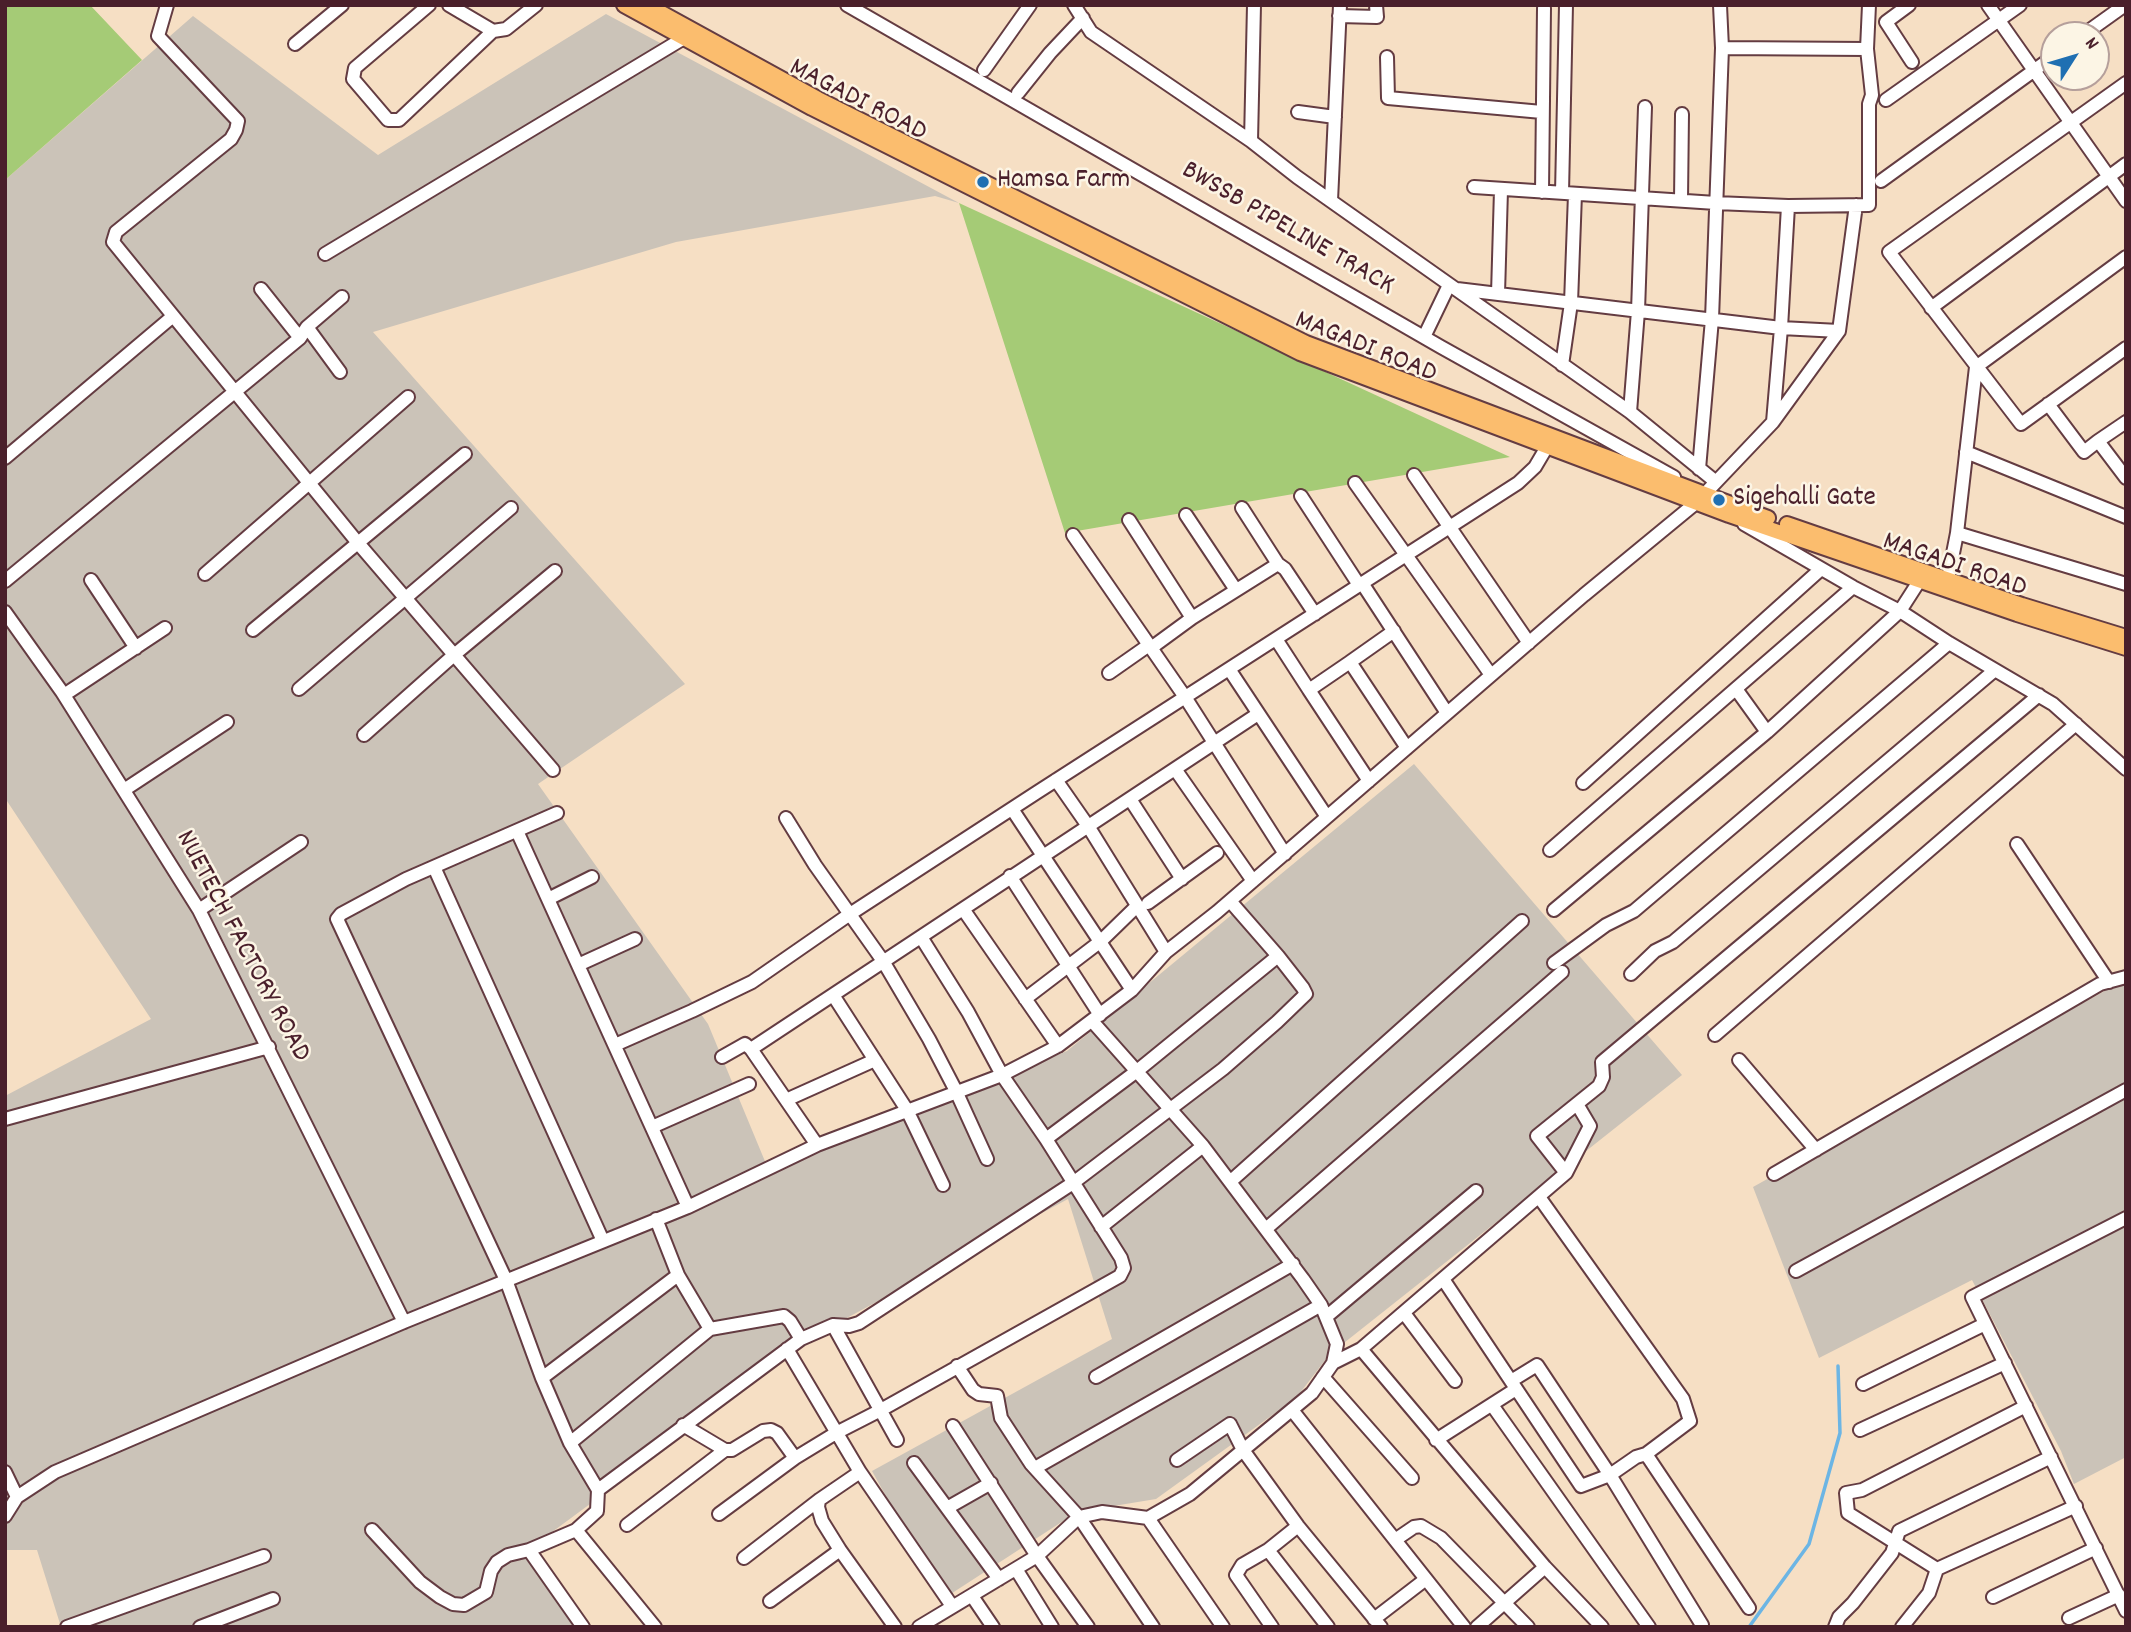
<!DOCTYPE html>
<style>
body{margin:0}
#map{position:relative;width:2131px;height:1632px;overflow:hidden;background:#f6dfc4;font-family:Dekko,sans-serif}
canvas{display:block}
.frame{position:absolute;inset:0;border:7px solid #4a1f2b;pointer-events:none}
.north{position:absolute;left:2040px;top:21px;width:70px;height:70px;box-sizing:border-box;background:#fcf5e5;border:2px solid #b59f9b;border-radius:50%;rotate:53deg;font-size:19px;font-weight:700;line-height:28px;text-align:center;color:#4a1f2b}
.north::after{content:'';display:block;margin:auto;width:24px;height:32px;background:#1f6fb2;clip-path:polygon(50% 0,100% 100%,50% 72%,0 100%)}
</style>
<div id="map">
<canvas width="2131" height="1632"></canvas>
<div class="frame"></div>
<div class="north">N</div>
</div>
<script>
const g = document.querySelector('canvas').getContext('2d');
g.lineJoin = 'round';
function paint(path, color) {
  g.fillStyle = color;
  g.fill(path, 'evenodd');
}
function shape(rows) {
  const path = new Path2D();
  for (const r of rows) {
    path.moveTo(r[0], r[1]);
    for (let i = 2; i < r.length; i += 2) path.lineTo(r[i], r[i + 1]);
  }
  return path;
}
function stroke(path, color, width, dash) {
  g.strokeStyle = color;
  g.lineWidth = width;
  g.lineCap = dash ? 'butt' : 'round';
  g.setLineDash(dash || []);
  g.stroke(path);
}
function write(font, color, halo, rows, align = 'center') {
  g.font = font + ' Dekko,sans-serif';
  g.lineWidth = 5;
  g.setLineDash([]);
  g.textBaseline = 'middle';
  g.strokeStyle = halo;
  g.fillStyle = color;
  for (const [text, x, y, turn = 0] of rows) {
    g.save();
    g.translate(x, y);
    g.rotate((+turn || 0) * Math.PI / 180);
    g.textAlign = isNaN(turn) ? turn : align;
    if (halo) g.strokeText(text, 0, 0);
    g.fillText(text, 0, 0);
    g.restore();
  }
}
paint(shape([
 [606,14,959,203,935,196,676,242,373,332,685,684,538,784,708,1024,769,1171,1067,1051,1414,764,1682,1075,1330,1354,1296,1398,1156,1499,1077,1512,943,1599,872,1471,1112,1339,1068,1199,830,1327,529,1549,589,1627,61,1627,37,1550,5,1550,5,1096,151,1019,5,798,5,180,193,16,378,155],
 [2126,979,2126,1457,2074,1484,2061,1451,1972,1280,1819,1358,1753,1187]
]), '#cbc3b8');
paint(shape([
 [5,5,90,5,142,60,5,180],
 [959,203,1510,457,1065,533]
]), '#a5cb76');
stroke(shape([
 [1749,1627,1809,1544,1840,1433,1838,1366]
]), '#6cb5e4', 3.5);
const minor = shape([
 [167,5,158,36,238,121,236,130,231,139,116,232,113,242,358,543,553,770],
 [429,5,355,68,353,79,388,120,399,120,493,31],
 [449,5,493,31,506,29,536,5],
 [847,5,1441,347,1674,477],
 [1909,5,1886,22,1912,62],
 [1988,5,2126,201],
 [1339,16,1377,17,1376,5],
 [2083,35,2125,5],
 [295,44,342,5],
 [1722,48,1867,49],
 [1387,57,1388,98,1542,112],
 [984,70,1030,5],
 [2126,83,1889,252,2021,424,2126,348],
 [1018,93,1050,53,1083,18],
 [1886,100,2020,5],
 [1298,112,1335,117],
 [1251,141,1254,5],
 [1881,181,2054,56],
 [1474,187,1716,203,1788,206,1869,205,1869,104,1872,95,1867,49,1869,5],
 [1542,192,1544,8],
 [1562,193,1566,5],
 [1681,200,1682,114],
 [1331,201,1340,5],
 [325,254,684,38],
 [261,289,300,338],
 [1457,289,1781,328,1839,331],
 [1498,294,1501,190],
 [1931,308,2126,164],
 [307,327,340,372],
 [1424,337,1449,285],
 [1562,365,1571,303,1575,194],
 [2048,404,2084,452,2098,441,2126,478],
 [1630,412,1638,311,1645,107],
 [1773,422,1781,328,1788,206],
 [2098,441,2126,422],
 [1966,452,2126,517],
 [5,458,172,317],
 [1699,469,1712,319,1722,48,1720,5],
 [1414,475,1529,643],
 [1716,482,1773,422,1839,331,1856,205],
 [1355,483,1491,675],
 [1301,496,1359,585],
 [1242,508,1278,564],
 [1186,515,1236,590],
 [1129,520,1192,618],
 [1744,524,1853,587,1900,611,1949,643,2053,704,2126,769],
 [1957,533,2126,584],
 [1073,535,1185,697,1285,854],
 [205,574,408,397],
 [91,580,136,648],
 [5,581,300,338,307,327,342,297],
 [1362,583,1447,713],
 [1946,589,1957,533,1976,367,2126,257],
 [5,612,62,692,199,910,404,1322],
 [253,630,465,454],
 [1276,639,1309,690],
 [1151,648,1192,618,1278,564,1285,569,1315,614],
 [1350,662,1394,631],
 [1229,669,1327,817],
 [1109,673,1149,645],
 [299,689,511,508],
 [1736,689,1767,732],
 [64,695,165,628],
 [364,735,454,655,555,571],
 [1175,769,1253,881],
 [1056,780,1088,826,1166,952],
 [1369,781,1309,690,1350,662,1407,748],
 [1583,783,1821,569],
 [124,790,227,722],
 [1130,799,1182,879],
 [1012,809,1132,990],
 [557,813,406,879,341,914,337,919,506,1280,542,1378,570,1443,598,1490,597,1511,576,1530,655,1627],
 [786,818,815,865,883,961,929,1039,956,1091,987,1159],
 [517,831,688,1207],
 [2017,844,2109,982],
 [1550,850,1853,587],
 [434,867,603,1241],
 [1010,876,1100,1015],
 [548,899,592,877],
 [1148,903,1217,853],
 [963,909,1058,1046],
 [199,910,301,842],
 [1554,910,1767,732,1900,611,1925,572],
 [1554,963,1606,925,1634,911,1949,643],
 [578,965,635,939],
 [1631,974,1655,951,1673,942,1995,670],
 [833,995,907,1110,943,1185],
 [1025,999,1101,941,1136,907],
 [1715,1035,2076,724],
 [615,1045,692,1011,752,982,850,914,1036,793,1518,483,1535,467,1548,445],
 [751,1049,1258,714],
 [722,1057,745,1044,751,1049,817,1145],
 [1739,1060,1816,1150],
 [786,1100,875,1060],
 [5,1119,269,1047],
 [652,1127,749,1084],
 [1046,1139,1137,1071,1278,956],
 [1566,1173,1537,1136,1599,1086,1603,1077,1602,1062,2039,695],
 [1774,1174,2100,984,2126,977],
 [1231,1181,1522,921],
 [2126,1218,1972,1297,2126,1611],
 [1101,1227,1203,1146],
 [1267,1228,1562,972],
 [1796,1271,2126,1090],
 [1443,1279,1581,1486,1610,1475,1702,1625],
 [1404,1313,1455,1381],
 [1326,1317,1476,1191],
 [833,1325,897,1440],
 [710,1329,784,1316,790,1321,801,1339,833,1325,849,1326,859,1323,1073,1183,1223,1069,1277,1022,1306,994,1303,988,1278,956,1230,901],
 [787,1349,860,1472],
 [1361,1349,1545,1567,1602,1627],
 [1333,1363,1361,1349,1566,1173,1590,1126,1577,1104],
 [957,1366,973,1390,979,1394,997,1396,1001,1418,1031,1464,1079,1517,1153,1627],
 [1096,1377,1293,1264],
 [1323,1377,1412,1478],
 [542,1378,678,1275],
 [1511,1381,1537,1365,1610,1475,1636,1457,1646,1454,1690,1421,1683,1399,1539,1197],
 [1863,1384,1985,1324],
 [1492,1405,1649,1627],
 [1292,1410,1464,1627],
 [683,1425,725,1450,732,1450,763,1431,771,1430,777,1433,795,1458],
 [953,1426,1037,1556,1088,1627],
 [1860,1430,2005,1363],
 [1436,1440,1516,1389],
 [570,1443,710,1329,678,1275,656,1219],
 [1646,1454,1749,1608],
 [1177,1460,1230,1424,1243,1450,1298,1526,1381,1627],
 [914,1463,999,1579],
 [1035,1468,1321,1305],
 [5,1472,17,1497],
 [598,1490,801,1339],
 [819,1500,818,1507,822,1521,840,1550,895,1627],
 [947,1508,991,1483],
 [719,1514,795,1458,836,1433,879,1411,1120,1276,1124,1268,1121,1258,1046,1139,1002,1075,968,1012,921,937],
 [5,1516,17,1497,55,1472,404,1322,688,1207,817,1145,1002,1075,1058,1046,1132,990,1166,952,1217,912,1584,595,1697,502,1716,482,1630,412,1297,177,1251,141,1091,32,1074,5],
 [1148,1518,1223,1627],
 [627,1525,725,1450],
 [372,1530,420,1582,440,1597,453,1604,464,1605,486,1592,491,1571,497,1562,508,1555,529,1550],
 [576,1530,529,1550,583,1627],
 [1395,1540,1414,1527,1421,1526,1441,1538,1528,1627],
 [1268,1550,1328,1627],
 [744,1558,819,1500,860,1472,952,1606],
 [1016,1569,1052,1627],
 [1937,1569,1848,1513,1846,1493,1862,1490,2026,1406],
 [972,1596,993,1627],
 [1993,1597,2096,1548],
 [770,1601,840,1550],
 [2069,1618,2119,1595],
 [1374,1619,1426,1579],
 [67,1627,264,1556],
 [200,1627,273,1599],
 [919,1627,1037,1556,1079,1517,1102,1512,1148,1518,1190,1494,1312,1393,1333,1363,1337,1344,1321,1305,1303,1279,1203,1146,1092,1021],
 [1272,1627,1236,1575,1242,1565,1268,1550,1298,1526],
 [1477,1627,1545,1567],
 [1835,1627,1839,1617,1853,1603,1892,1553,1899,1531,2051,1457],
 [1902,1627,1929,1593,1937,1569,2076,1506]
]);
const major = shape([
 [624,5,812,108,1300,353,1729,515,2017,614,2126,648],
 [647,5,818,99,1306,343,1768,518],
 [1787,524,2022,605,2126,637]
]);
stroke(minor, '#643c42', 16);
stroke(major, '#643c42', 18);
stroke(minor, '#fff', 12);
stroke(major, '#fbbd6e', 14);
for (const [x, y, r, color] of [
 [983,182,7,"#1f6fb2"],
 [1719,500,7,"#1f6fb2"]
]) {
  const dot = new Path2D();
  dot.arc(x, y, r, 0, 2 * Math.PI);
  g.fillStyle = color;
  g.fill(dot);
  stroke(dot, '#fcf5e5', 2.5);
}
write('28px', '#4a1f2b', '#fcf5e5', [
 ["MAGADI ROAD",857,102,27],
 ["BWSSB PIPELINE TRACK",1287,230,30],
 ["MAGADI ROAD",1365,349,22],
 ["MAGADI ROAD",1954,567,19],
 ["NUETECH FACTORY ROAD",241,947,62]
]);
write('28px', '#4a1f2b', '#fcf5e5', [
 ["Hamsa Farm",997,182],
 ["Sigehalli Gate",1733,500]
], 'left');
</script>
